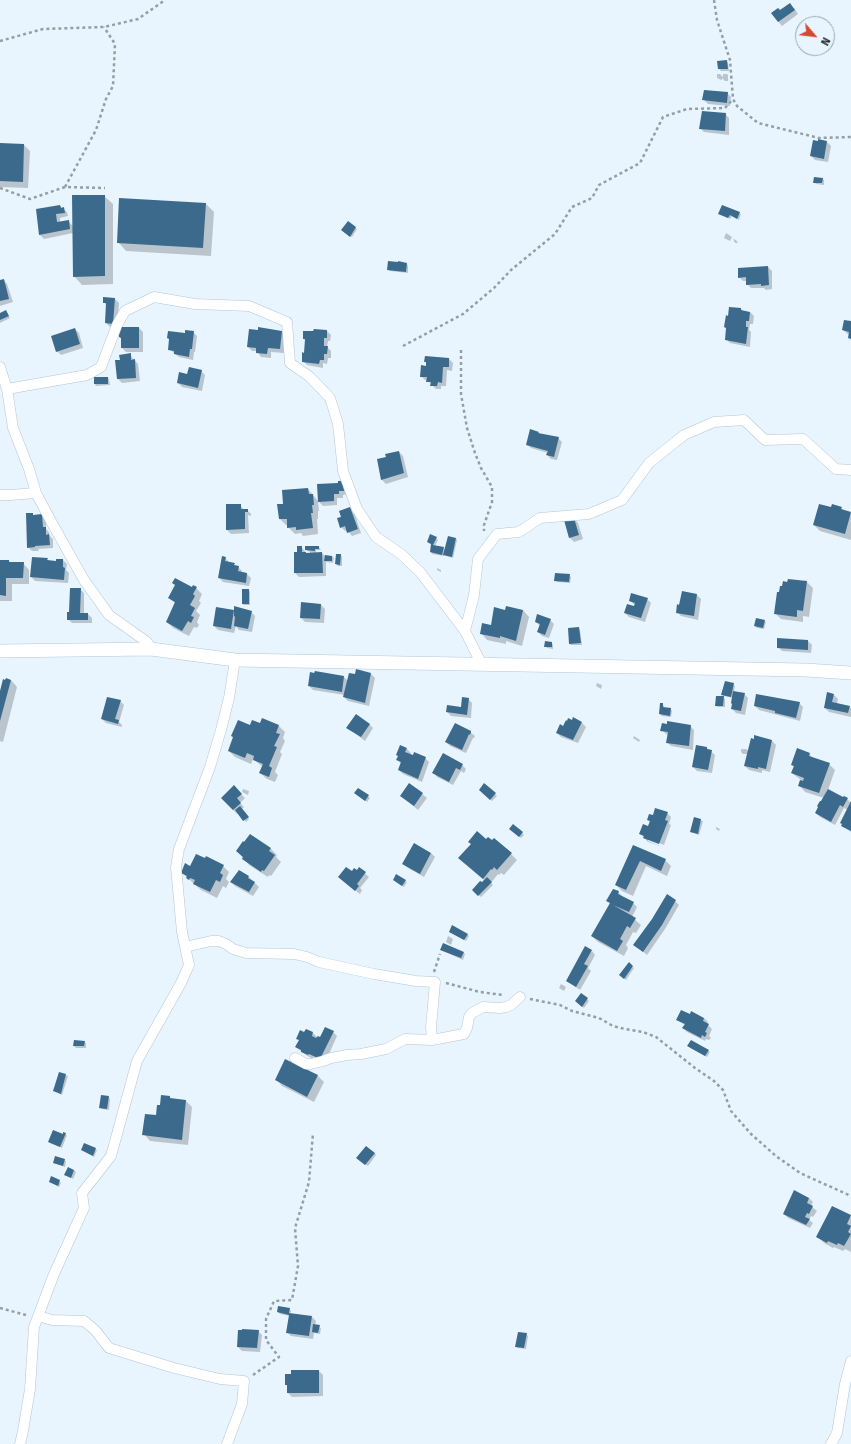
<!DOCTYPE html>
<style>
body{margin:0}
#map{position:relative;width:851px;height:1444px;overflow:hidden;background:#e8f5ff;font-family:"Fira Sans",sans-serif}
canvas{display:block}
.north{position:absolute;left:795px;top:16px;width:40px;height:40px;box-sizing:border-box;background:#e8f5ff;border:1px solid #9aa5ae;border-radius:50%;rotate:118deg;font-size:11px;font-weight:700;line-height:16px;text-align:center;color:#262e34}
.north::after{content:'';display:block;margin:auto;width:14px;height:18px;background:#d54934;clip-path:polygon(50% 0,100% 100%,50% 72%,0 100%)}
</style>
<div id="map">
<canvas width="851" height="1444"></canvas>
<div class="north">N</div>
</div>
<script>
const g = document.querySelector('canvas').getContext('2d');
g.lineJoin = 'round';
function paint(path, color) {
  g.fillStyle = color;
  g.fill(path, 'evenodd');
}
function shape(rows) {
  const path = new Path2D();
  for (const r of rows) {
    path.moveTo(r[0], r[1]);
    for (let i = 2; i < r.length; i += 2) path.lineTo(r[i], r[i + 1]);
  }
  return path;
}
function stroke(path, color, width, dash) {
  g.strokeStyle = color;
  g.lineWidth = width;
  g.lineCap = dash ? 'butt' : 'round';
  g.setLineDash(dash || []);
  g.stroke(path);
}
paint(shape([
 [794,8,798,14,782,26,772,14],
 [726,61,728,63,729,71,721,71,719,69],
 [717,74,720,74,723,77,723,74,727,74,728,75,728,81,725,81,722,78,722,80,719,79,717,78],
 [727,93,731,97,730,106,708,104,704,100],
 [725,114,729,118,729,135,704,132,700,128],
 [827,142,831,146,828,162,815,160,811,156],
 [0,144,24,145,30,151,28,188,0,187],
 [823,179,824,180,824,185,816,184,814,182],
 [104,196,113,204,113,284,82,285,74,276,73,233,44,239,40,235,60,206,67,212,68,216,60,218,60,222,68,221,73,226],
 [206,204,214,212,211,256,126,251,118,242],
 [719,213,739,213,741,214,739,220,732,216,730,219],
 [348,222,357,229,352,237,344,232],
 [726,233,732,237,730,241,724,238],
 [733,239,736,240,738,243,735,243],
 [407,264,408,266,408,273,390,271,388,269],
 [768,267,772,271,772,289,766,290,764,288,751,288,747,284,747,281,743,281,739,277],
 [3,280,7,284,13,302,0,306,0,281],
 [115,299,119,303,117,327,110,327,106,323,107,306,104,302],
 [741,309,744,312,750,312,754,316,753,324,750,324,749,330,751,332,750,347,730,343,726,339,729,317],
 [6,311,10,318,0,323,0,314],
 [851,322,851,340,849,338,849,335,843,330],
 [139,328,143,332,143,352,126,352,122,348,122,339,120,337],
 [75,329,79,333,83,348,61,355,57,351],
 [259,329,282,332,286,336,284,353,271,352,271,358,261,357,257,351,252,351,248,347],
 [327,331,331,335,330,341,328,341,327,347,331,351,331,358,328,358,327,364,323,363,323,368,307,365,303,361,305,354,306,341,304,339],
 [193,332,197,336,195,352,194,352,193,360,179,357,169,349,186,334],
 [130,355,138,364,140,381,122,383,118,379,121,360],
 [449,359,453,363,452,371,447,370,446,386,441,386,441,389,436,389,427,380,425,380,421,376,427,367,427,363,425,361],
 [201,371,205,375,202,391,182,387,178,383,188,375],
 [108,378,109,379,110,385,96,386,95,384],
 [538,432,540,434,558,438,562,442,557,460,551,459,547,455,548,453,531,448,527,444],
 [399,452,403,456,408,477,386,484,382,480,378,460,387,458],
 [343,482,347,494,343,495,343,498,337,498,337,505,323,506,319,502,339,484],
 [308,489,318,501,319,511,318,511,318,519,317,519,318,534,303,536,301,533,295,534,288,527,288,525,286,525,280,519],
 [240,505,244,510,247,510,251,514,251,516,248,515,249,533,231,534,227,530],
 [350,508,354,512,361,533,352,536,347,530,345,531,341,527,342,517],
 [841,508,845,511,851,513,851,540,820,531,814,525],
 [32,514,34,516,42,516,46,520,46,529,49,532,50,536,53,539,53,548,38,549,39,551,32,551,28,547],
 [574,519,578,523,583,539,574,542,570,538,565,521],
 [436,538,438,540,435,546,443,548,446,550,456,538,457,540,453,558,446,556,444,554,444,556,432,554,431,552,432,545,428,542],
 [301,547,305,551,305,553,310,554,310,552,306,550,306,547,319,547,321,550,316,550,316,553,322,553,325,556,332,556,334,558,333,563,326,562,326,576,299,577,295,573,295,553,298,553],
 [341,555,342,557,342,566,338,566,336,564],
 [225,558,229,562,238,567,242,571,242,573,247,574,251,578,249,586,223,582,219,578],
 [47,559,49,561,57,562,63,560,67,564,66,570,69,573,68,583,35,581,31,577],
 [0,561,9,561,11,563,23,563,29,570,29,584,12,584,12,601,0,601],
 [437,568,441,570,441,572,437,570],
 [569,575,571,577,570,583,557,582,555,580],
 [789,580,807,582,813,588,809,617,803,616,803,622,781,619,775,613,780,593,788,583],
 [176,586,196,588,202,594,199,601,201,603,196,611,200,615,197,622,199,625,197,628,194,627,189,636,173,628,167,622,176,604,169,598],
 [80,589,84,593,84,614,88,614,92,618,92,623,72,623,68,619],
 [249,590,250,592,250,605,244,605,243,604],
 [697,595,701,599,698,620,681,616,677,612,680,606],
 [647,599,651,603,645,622,629,617,625,613,634,607,635,605,630,601],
 [321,605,325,609,324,623,305,622,301,618],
 [216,609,233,611,235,613,251,612,255,616,252,632,239,630,236,626,234,633,218,630,214,626],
 [523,610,529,617,522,646,506,641,506,644,487,640,481,633,491,626,506,611],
 [550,620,554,624,549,638,542,636,538,632,540,626,536,622],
 [764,621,766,622,764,629,757,628,755,626],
 [578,628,580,630,582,645,571,645,570,644],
 [808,641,812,645,811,653,782,651,778,647],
 [552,643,553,645,553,649,547,648,545,646],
 [357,670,371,674,375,678,369,706,348,701,344,697,345,695,313,690,309,686,344,677,348,681,356,675],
 [6,679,11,680,17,687,3,742,0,741,0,695],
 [597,683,602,685,601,689,596,686],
 [733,684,735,686,734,692,744,694,748,698,745,715,736,713,732,709,733,698,724,696,722,694],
 [834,695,838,699,837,704,851,708,851,717,829,712,825,708],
 [723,697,725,699,725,707,718,707,716,706],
 [468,699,472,703,471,718,451,716,447,712,462,708],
 [120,701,124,705,119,722,122,725,122,727,106,723,102,719],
 [799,703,803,707,800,721,759,710,755,706],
 [662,704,664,706,664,708,670,709,672,711,671,717,662,716,660,714],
 [262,719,279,726,285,732,283,738,285,741,280,752,282,754,275,772,278,775,275,782,267,779,260,773,263,767,253,759,251,764,235,757,229,751,234,738,232,736,250,726,260,724],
 [568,722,582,723,586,727,578,743,561,737,557,733],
 [369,724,373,728,365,741,348,728],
 [690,726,694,730,693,750,671,746,667,742,668,735,666,734,662,730],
 [470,732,475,736,474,738,473,738,466,753,450,746,446,742],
 [634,736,640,740,639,742,633,738],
 [755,737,772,741,776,745,770,772,762,770,762,773,749,770,745,766,748,754,743,754,741,752,741,749,746,749,749,751],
 [400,746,407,749,411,753,410,755,425,758,429,762,422,782,403,774,399,770,401,764,398,760],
 [707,748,715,755,712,773,697,771,693,767],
 [809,754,814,759,829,764,835,770,828,790,847,799,851,803,851,832,842,826,848,810,844,808,835,825,820,817,816,813,824,798,805,792,799,785,801,780,792,773,794,767,792,765],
 [462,765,466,769,464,773,461,771,453,785,437,777,434,773],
 [410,784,427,798,418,810,401,796],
 [485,784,497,796,492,801,480,790],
 [234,787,245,798,240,803,244,807,242,809,249,819,246,822,238,813,237,814,222,798],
 [243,789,249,791,248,795,242,792],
 [357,795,368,796,370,798,367,802],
 [667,813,671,817,669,824,671,825,664,845,648,839,648,841,663,847,648,842,641,834,648,827,650,822,648,820,653,816],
 [694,818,703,821,699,835,691,832],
 [716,827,720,829,719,831,716,829],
 [512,830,522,833,524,835,521,838],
 [250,835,271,849,277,855,276,857,281,862,271,876,269,875,268,877,249,865,237,851],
 [486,841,511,854,517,860,504,875,501,873,499,875,498,874,491,883,493,885,481,897,473,890,485,881,466,864],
 [634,846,665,860,671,866,667,876,646,866,633,896,622,891,616,885],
 [431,853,435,857,424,877,408,868,404,864],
 [223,866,229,872,226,879,229,882,226,888,223,886,217,898,201,890,182,873,190,867],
 [359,868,369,877,360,888,362,890,360,894,343,881,352,873,357,871],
 [239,872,249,877,259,887,253,896,235,886,231,882],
 [405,881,407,882,404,887,396,882],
 [618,892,622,896,622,897,633,903,637,907,632,917,641,925,636,933,633,932,626,945,628,948,624,956,598,942,592,936,610,904,608,901],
 [675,901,679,905,665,929,647,955,635,945],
 [450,932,467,934,469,936,466,941],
 [448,936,453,939,451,945,446,942],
 [441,950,463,952,465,954,463,960],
 [592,951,595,955,588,968,591,971,580,990,567,981],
 [633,967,634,968,626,980,620,975],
 [561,984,566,987,564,991,559,988],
 [581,994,589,1001,584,1008,578,1003],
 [690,1015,704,1018,708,1022,707,1024,712,1029,709,1036,711,1038,709,1040,706,1039,705,1041,687,1032,683,1028,685,1025,677,1020],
 [325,1028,333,1032,337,1036,325,1063,313,1057,313,1059,306,1055,296,1047,313,1033,318,1038,321,1038],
 [84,1042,86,1043,86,1048,76,1048,74,1046],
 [690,1048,708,1051,710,1052,707,1057],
 [285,1060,318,1076,324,1082,314,1102,282,1086,276,1079],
 [59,1073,68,1076,62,1095,54,1091],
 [108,1097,110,1099,109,1110,102,1109,100,1108],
 [169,1097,172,1099,186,1101,192,1107,188,1145,150,1141,144,1134,157,1116,161,1107],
 [65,1134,67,1135,62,1148,50,1143],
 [95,1149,97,1150,94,1157,84,1151],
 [375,1153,376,1155,368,1166,359,1160],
 [64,1160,66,1161,65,1167,54,1163],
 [74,1170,76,1172,73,1179,66,1175],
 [59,1181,61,1183,59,1187,50,1182],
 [795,1192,809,1198,813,1202,811,1206,817,1211,813,1217,811,1216,809,1220,813,1223,810,1228,788,1218,784,1214],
 [833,1207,851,1216,851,1252,845,1249,843,1251,834,1247,833,1248,824,1243,818,1237],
 [289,1309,291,1311,290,1314,312,1317,316,1321,315,1326,321,1328,320,1334,314,1333,313,1339,291,1336,287,1332,290,1316,280,1314,278,1312],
 [258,1331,262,1335,260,1352,242,1351,238,1347],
 [526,1334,528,1336,526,1349,518,1348,516,1346],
 [319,1371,323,1375,323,1396,292,1397,288,1393,288,1386,286,1385]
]), '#0003');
paint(shape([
 [790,3,795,10,778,22,771,13,778,8,780,10],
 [727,60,728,69,718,69,717,61],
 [704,90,728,92,727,103,702,100],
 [702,111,726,113,725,131,699,129],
 [818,139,827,141,824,159,810,156,813,140,818,141],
 [0,143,24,144,23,182,0,181],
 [814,177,823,178,822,183,813,183],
 [72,195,105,195,105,276,73,277],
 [119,198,206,203,203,248,117,243],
 [60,205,61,208,64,207,65,213,56,214,57,222,69,220,70,229,39,235,36,209],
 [722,205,740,212,737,219,730,215,728,218,718,214],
 [348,221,356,227,350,237,341,230],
 [388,261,398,262,398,261,407,263,406,272,387,270],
 [768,266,769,285,761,286,761,284,746,285,746,277,738,278,738,268],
 [4,279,9,299,0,301,0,280],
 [103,297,115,298,113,324,105,323,106,303,103,303],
 [729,307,741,308,741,310,750,312,749,321,746,321,746,327,748,327,746,344,725,340,726,328,724,327,726,315,728,316],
 [6,310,9,316,0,320,0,313],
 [844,320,851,321,851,339,848,338,849,332,842,330],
 [118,327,139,327,139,348,121,348,121,338,119,337],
 [258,327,282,331,280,349,268,348,267,354,256,353,256,348,247,347,249,329,258,330],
 [75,328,80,344,56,352,51,336],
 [314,329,327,330,327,338,324,338,324,346,328,346,327,354,324,354,324,360,320,360,319,364,302,362,302,352,304,353,305,339,303,339,303,331,313,331],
 [185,330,194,331,192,349,190,349,189,357,174,354,174,351,168,350,169,339,167,338,168,331,185,333],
 [131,353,131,360,135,359,136,378,117,379,115,360,120,360,119,355],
 [425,356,449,358,449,367,443,367,442,383,438,382,437,386,430,386,431,382,426,382,427,377,420,377,421,365,426,366,426,362,424,362],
 [189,367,202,370,198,388,177,383,179,372,187,374],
 [94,377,108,377,108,384,94,384],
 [530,429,539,432,538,433,559,437,554,457,546,455,548,451,526,445],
 [399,451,404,473,381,480,377,459,386,457,385,454],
 [338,481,343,481,344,491,339,491,339,494,334,494,334,501,318,502,317,484,338,483],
 [308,488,309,494,313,494,314,505,312,505,313,513,311,513,313,528,296,530,296,527,287,528,287,519,279,519,277,504,283,504,282,490],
 [226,504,241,504,241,509,248,509,248,512,245,512,245,529,226,530],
 [819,504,831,507,832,504,842,507,841,509,851,512,845,534,813,525],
 [350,507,358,529,347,533,345,526,340,528,337,518,341,517,339,511],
 [26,513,33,513,33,515,42,514,43,527,46,527,46,535,49,534,50,545,35,546,35,547,27,548],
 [574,518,579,535,569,538,564,520],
 [430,534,437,537,433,545,444,547,442,555,430,552,431,544,427,542],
 [448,536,456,538,452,557,443,555],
 [297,546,302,546,302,552,306,552,306,553,322,552,323,573,294,573,294,552,297,552],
 [305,546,319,546,319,549,315,549,315,551,305,550],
 [336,554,341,554,340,565,335,564],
 [325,555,332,556,332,561,324,561],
 [222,556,226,557,225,561,235,563,234,565,239,566,238,571,247,573,246,583,218,578],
 [32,557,48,558,47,560,56,561,56,559,63,559,63,567,65,568,64,580,30,577],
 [0,560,9,560,9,562,24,562,23,578,6,578,6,596,0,595],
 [555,573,570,574,569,582,554,581],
 [175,578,192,587,193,585,197,587,193,594,195,596,190,605,195,608,191,616,194,617,191,623,188,621,182,631,166,622,175,602,168,598,175,585,172,583],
 [788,579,807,581,803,611,797,610,797,617,774,614,777,592,779,592,780,586,782,586,783,581,787,582],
 [70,588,81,588,80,613,88,613,88,620,67,620,67,612,69,612],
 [242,589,249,589,249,604,242,604],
 [682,591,697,594,694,616,676,613,677,604,679,605],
 [631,593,648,598,641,618,624,613,627,604,634,606,635,603,629,601],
 [301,602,321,604,320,619,300,618],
 [234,606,252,611,248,629,234,626,235,617,234,616],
 [506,606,523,610,516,641,500,636,500,638,480,634,482,623,491,625,494,607,505,610],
 [216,607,234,610,231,629,213,626],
 [537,614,551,619,545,635,537,632,540,624,535,622],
 [756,618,765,620,763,628,754,626],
 [579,627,581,643,569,644,568,628],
 [777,638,808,640,808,650,777,648],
 [545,641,552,642,552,647,544,647],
 [356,669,371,673,365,703,343,697,349,673,355,674],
 [315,671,344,676,342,692,308,686,310,672,314,673],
 [6,678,11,680,0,721,0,691,3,679,5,680],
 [725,681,734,683,731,697,721,695],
 [733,691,745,693,741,711,731,709,732,704,731,703],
 [827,692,834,694,832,702,850,706,848,713,824,708],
 [756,694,800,702,796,718,775,713,775,711,754,706],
 [716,696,724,696,723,706,715,706],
 [107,697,121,700,115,719,119,720,118,724,101,719],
 [462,697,469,698,467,715,446,712,447,705,461,707],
 [660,703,663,703,663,707,671,708,670,716,659,714],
 [356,714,370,724,361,737,346,728],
 [573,717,582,722,573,740,556,733,560,724,563,726,566,720,567,721,568,718,572,720],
 [262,718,279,725,276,733,280,734,274,746,277,747,269,766,272,768,269,777,259,773,263,764,253,760,254,756,247,753,245,758,228,751,233,737,231,736,238,720,250,725,252,720,260,723],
 [667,721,691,725,689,746,666,743,668,732,660,731,662,723,667,724],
 [455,723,471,731,471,732,470,735,469,734,462,750,445,742],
 [754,735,772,740,766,769,758,767,758,769,744,766,751,738,754,739],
 [400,745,407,748,405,752,413,755,414,752,426,757,418,779,398,770,401,762,396,760,398,756,396,755],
 [696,745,707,747,707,749,712,750,708,770,692,767],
 [797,748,810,753,809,756,830,763,819,793,798,786,800,780,803,781,804,778,791,773,794,766,791,765],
 [443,753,463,764,460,770,456,768,449,782,432,773],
 [409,783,423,793,414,806,400,796],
 [484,783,496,793,490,800,479,790],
 [234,785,242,794,237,798,241,803,233,810,221,798],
 [358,788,369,795,365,801,354,793],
 [828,789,843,797,844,796,848,798,843,807,840,805,831,822,815,813,818,807,817,806,820,801,821,801],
 [851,801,851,831,841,826,842,824,840,823],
 [240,806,249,817,243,821,235,810],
 [655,808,668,812,665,820,668,821,659,844,643,838,644,836,639,834,643,824,648,826,650,821,647,820,649,814,653,815],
 [694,817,701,819,698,834,690,832],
 [513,824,523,832,519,837,509,829],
 [477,831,486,839,488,837,492,840,494,838,512,853,497,870,494,867,492,870,491,869,483,879,458,858,471,844,468,842],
 [250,834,271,848,269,851,275,855,264,871,262,870,261,872,242,859,243,857,236,851,243,841,244,842],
 [414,843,431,853,420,874,402,864],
 [633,845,666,859,661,871,640,861,626,890,615,885],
 [196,854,205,858,206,856,224,865,220,873,223,875,220,882,216,880,210,892,193,884,195,880,190,878,189,880,186,878,187,876,181,873,185,863,190,866],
 [346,867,352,871,354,868,357,870,359,867,366,872,357,884,359,886,355,891,338,877],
 [239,870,249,876,248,878,255,882,249,892,230,882],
 [396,874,406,880,402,886,393,880],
 [487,877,492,882,478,896,472,890,480,881,482,882],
 [613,889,619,891,618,894,634,902,629,912,613,905,636,918,630,928,627,926,620,939,623,941,617,951,591,936,610,903,606,901],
 [667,894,676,900,662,925,643,952,633,945,652,919],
 [452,925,468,934,464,940,449,932],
 [443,943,464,952,461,958,440,950],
 [585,946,592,950,584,964,588,966,576,987,566,981],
 [629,962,633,966,624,979,619,975],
 [581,993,588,998,582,1007,575,1001],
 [681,1010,690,1014,691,1011,704,1018,703,1021,709,1024,705,1032,707,1033,705,1037,702,1035,701,1038,682,1028,685,1024,676,1020],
 [325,1027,334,1031,320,1059,309,1054,308,1055,301,1052,301,1050,295,1047,299,1040,296,1039,300,1030,304,1032,306,1029,313,1032,312,1036,316,1038,318,1036,320,1037],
 [74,1040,85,1041,84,1046,73,1046],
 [691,1040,709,1050,705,1056,687,1046],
 [285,1059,318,1075,307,1097,275,1080],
 [59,1072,66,1074,61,1094,53,1091],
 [101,1095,109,1096,107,1109,99,1108],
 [161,1095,170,1096,170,1098,186,1100,182,1140,142,1135,145,1114,156,1115,157,1105,160,1105],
 [53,1130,63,1134,63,1132,66,1133,60,1147,48,1142],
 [84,1143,96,1148,93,1156,81,1150],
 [366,1146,375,1153,365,1165,356,1158],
 [55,1156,65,1159,63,1166,53,1163],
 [68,1167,74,1170,71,1178,64,1175],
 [51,1176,60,1180,58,1186,49,1182],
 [794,1190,809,1198,807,1203,813,1206,809,1214,807,1213,805,1217,810,1219,806,1225,783,1214],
 [832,1206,851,1215,847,1224,851,1226,848,1232,851,1234,844,1246,838,1243,837,1245,828,1241,827,1243,816,1237],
 [278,1306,290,1308,289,1313,312,1316,309,1336,286,1333,289,1315,277,1312],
 [313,1324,320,1325,318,1333,312,1332],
 [242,1329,259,1330,257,1348,237,1347,238,1330,242,1330],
 [518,1332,527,1333,524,1348,515,1347],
 [291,1370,319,1370,319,1393,287,1393,287,1385,285,1385,285,1374,291,1374]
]), '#3b6a8c');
const minor = shape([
 [0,367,7,389,13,428,29,469,36,493,52,523,84,580,109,615,147,642,151,649],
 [7,389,87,375,101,367,117,325,125,311,154,297,195,304,249,306,287,322,290,363,310,377,330,398,338,424,343,471,357,509,376,537,401,554,420,572,465,631,482,665],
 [0,495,10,495,36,493],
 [465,631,474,595,478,559,497,534,519,532,540,518,589,514,622,500,649,463,684,435,714,422,744,420,765,440,803,439,836,469,851,470],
 [185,947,211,941,219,941,226,944,233,949,246,953,294,954,307,957,319,962,374,974,416,981,435,982,431,1027,432,1040],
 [295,1058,306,1064,311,1064,323,1061,331,1058,347,1055,361,1054,386,1049,405,1039,432,1040,464,1034,467,1028,469,1017,472,1013,483,1007,500,1008,506,1007,511,1005,520,997],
 [38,1316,52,1320,84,1321,95,1330,109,1348,174,1368,220,1379,244,1381,242,1404,227,1444],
 [20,1444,23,1431,30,1389,34,1327,54,1274,84,1208,82,1193,111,1156,137,1061,181,983,189,965,182,932,176,867,179,849,210,767,221,730,229,698,235,660],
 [831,1444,837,1433,845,1384,851,1361]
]);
const tertiary = shape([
 [0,651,151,649,235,660,806,670,851,673]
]);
stroke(minor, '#b1c6d6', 11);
stroke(tertiary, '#b1c6d6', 14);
stroke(shape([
 [714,0,717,20,730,60,733,99,737,106,758,123,819,138,851,137],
 [0,41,43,29,104,27,138,19,165,0],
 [65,187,96,130,106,99,113,86,115,44,104,27],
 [0,188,30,199,65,187,105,188],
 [403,346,463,314,494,288,511,270,555,234,572,207,592,198,599,185,640,163,663,117,687,109,725,108,733,99],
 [461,350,461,394,467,428,475,453,481,468,492,487,492,502,484,525,484,531],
 [434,972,440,954],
 [446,983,480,992,503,995],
 [530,999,560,1005,572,1011,599,1018,613,1026,625,1029,643,1032,656,1037,695,1068,714,1081,723,1090,731,1111,751,1134,776,1156,800,1173,851,1196],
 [0,1308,26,1315],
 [253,1375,279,1357,266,1340,266,1319,274,1301,292,1300,298,1266,295,1228,309,1182,313,1133]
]), '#939ea6', 2.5, [3, 3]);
stroke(minor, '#fff', 10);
stroke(tertiary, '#fff', 13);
</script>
